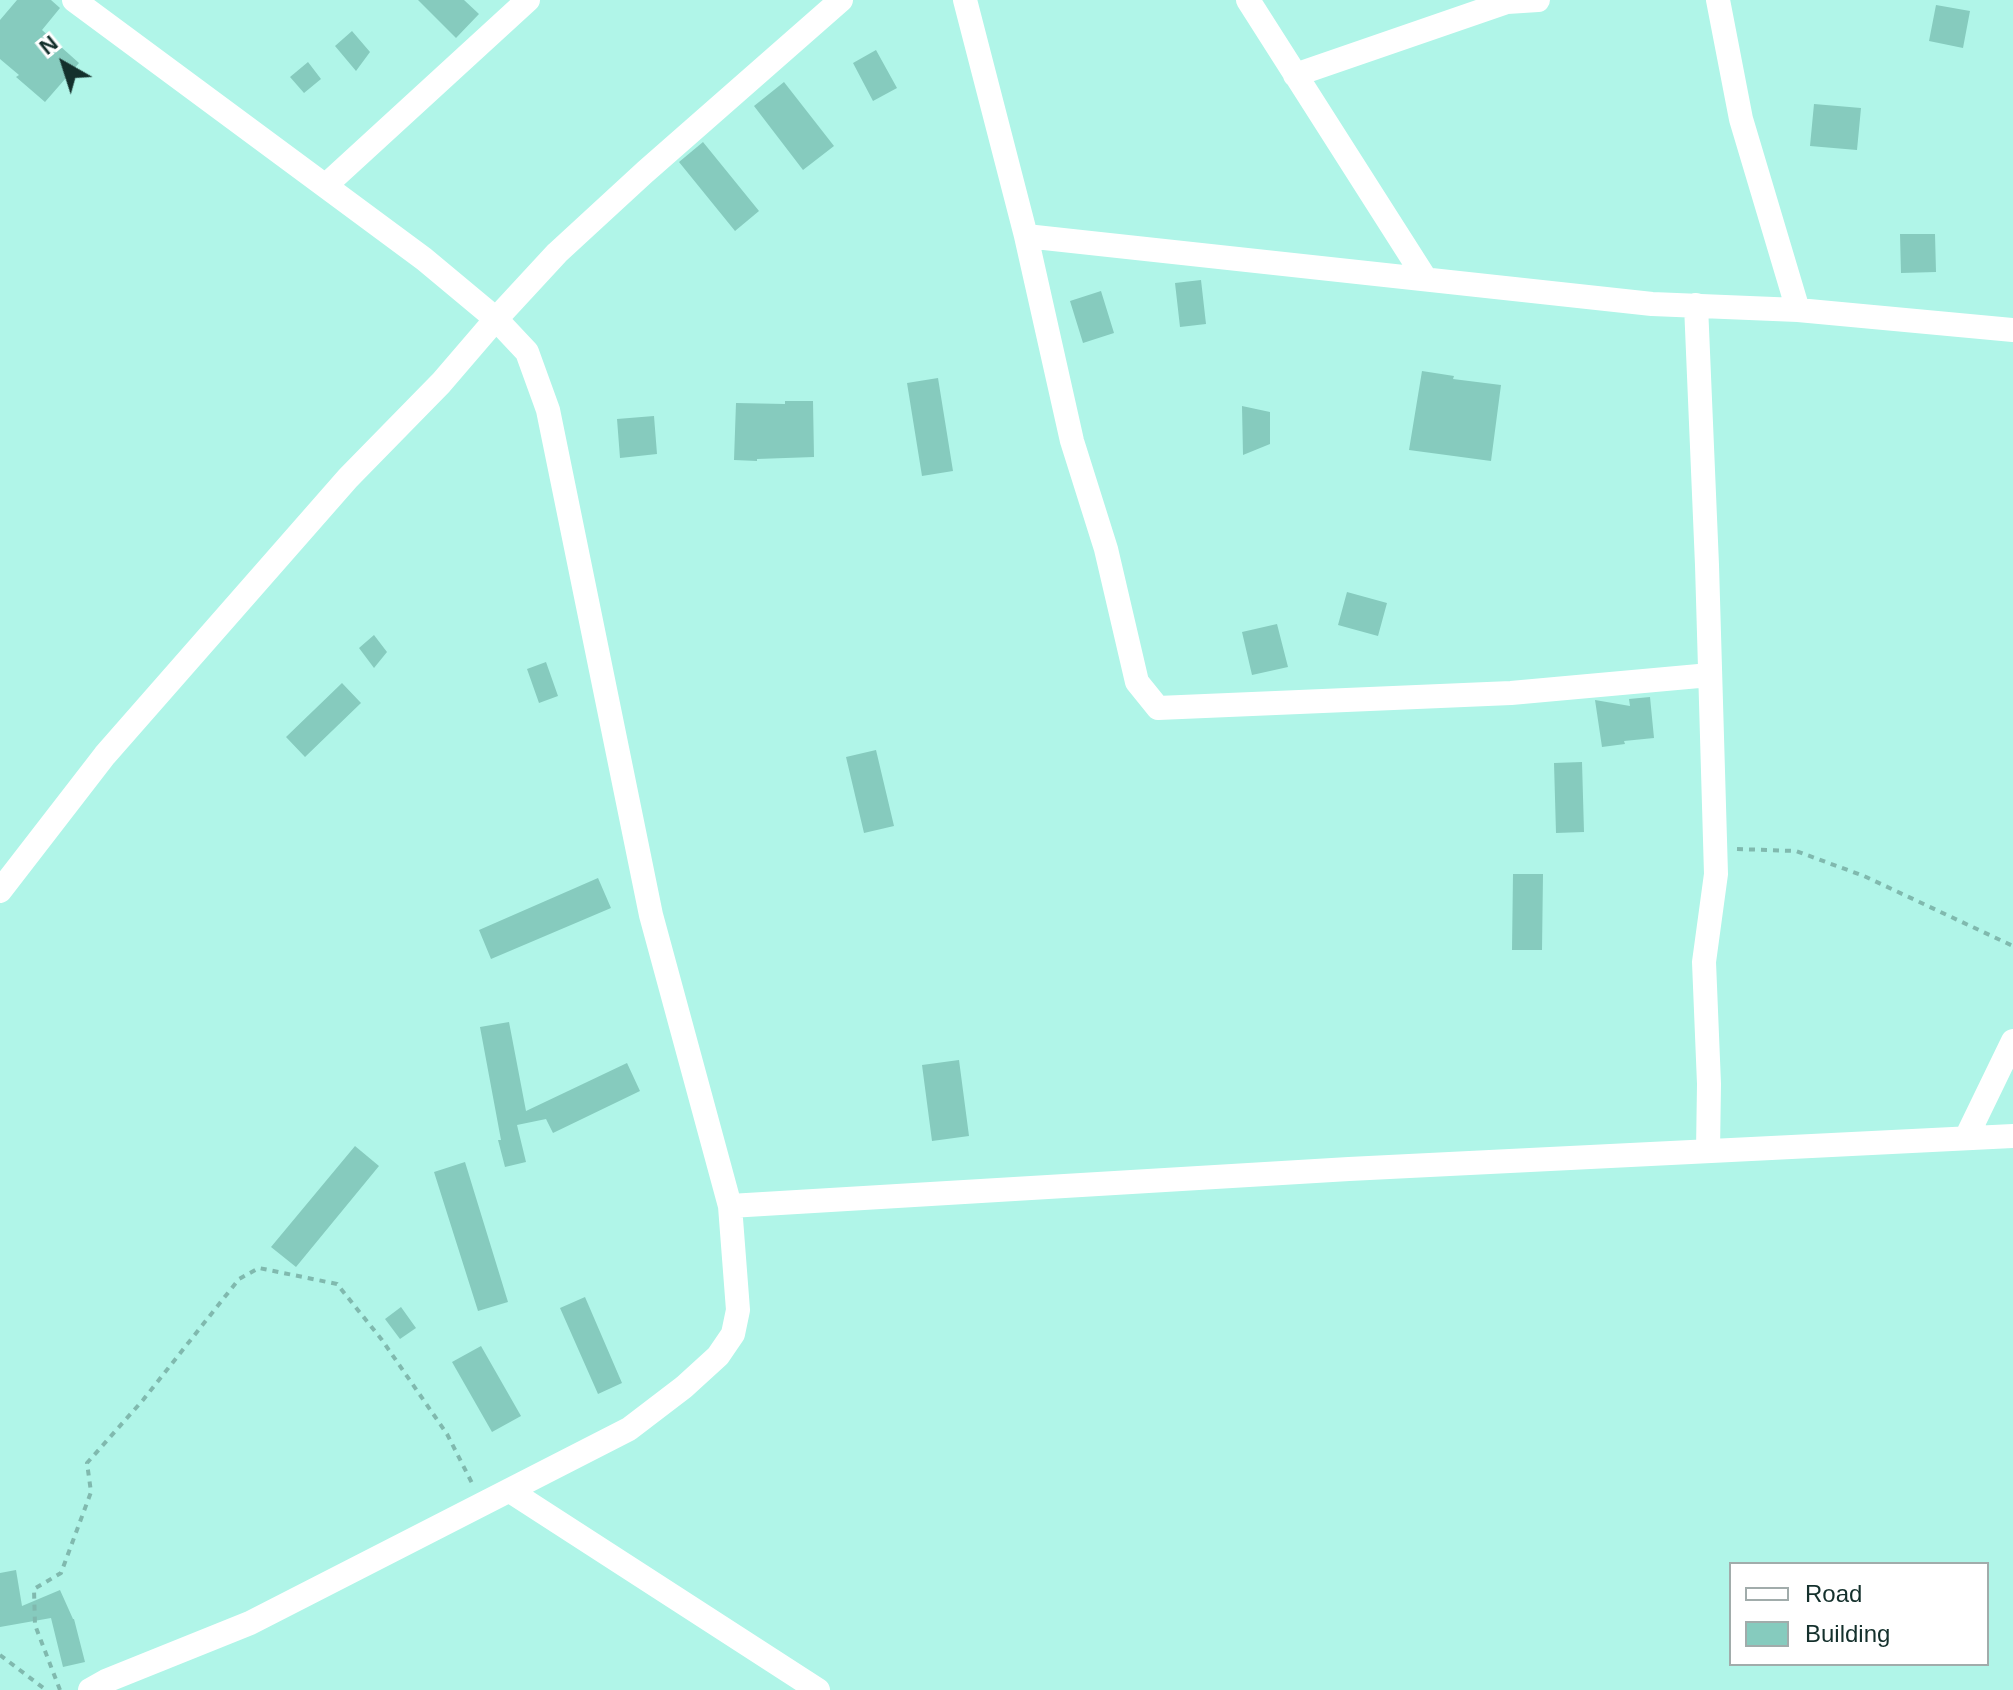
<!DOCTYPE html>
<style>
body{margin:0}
#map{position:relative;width:2013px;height:1690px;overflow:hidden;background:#b0f5e8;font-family:Helvetica,sans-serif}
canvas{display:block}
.legend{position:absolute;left:1729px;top:1562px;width:260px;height:104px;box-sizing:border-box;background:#fff;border:2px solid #a1acab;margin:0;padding:10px 14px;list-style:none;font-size:24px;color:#14302c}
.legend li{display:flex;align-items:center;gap:16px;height:40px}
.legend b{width:40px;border:2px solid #a1acab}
.north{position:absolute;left:24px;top:24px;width:80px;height:80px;-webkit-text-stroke:6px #fff;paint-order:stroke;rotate:321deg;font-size:22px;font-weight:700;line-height:32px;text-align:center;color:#14302c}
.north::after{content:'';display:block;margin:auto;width:28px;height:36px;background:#14302c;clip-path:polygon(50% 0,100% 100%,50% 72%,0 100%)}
</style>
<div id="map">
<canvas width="2013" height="1690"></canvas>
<ul class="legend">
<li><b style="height:10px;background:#fff"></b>Road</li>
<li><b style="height:22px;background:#86cbbe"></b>Building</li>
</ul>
<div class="north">N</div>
</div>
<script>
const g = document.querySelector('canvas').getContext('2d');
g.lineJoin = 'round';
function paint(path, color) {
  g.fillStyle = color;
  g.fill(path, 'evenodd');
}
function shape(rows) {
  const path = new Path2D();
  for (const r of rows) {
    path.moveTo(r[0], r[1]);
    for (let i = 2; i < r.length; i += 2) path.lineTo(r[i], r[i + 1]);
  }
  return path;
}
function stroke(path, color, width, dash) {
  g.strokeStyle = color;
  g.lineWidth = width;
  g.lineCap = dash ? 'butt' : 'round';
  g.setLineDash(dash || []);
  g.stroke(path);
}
paint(shape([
 [17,0,51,0,60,8,42,30,79,63,45,102,16,77,19,75,0,59,0,20],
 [418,0,464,0,479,14,456,38],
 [1936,5,1970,11,1963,48,1929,41],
 [352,31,370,52,356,71,335,46],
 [876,50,897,88,873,101,853,63],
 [308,62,321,79,304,93,290,77],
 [784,82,834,146,803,170,754,106],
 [1814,104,1861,108,1857,150,1810,146],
 [703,142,759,211,735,231,679,162],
 [1900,234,1935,234,1936,272,1901,273],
 [1201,280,1206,324,1180,327,1175,283],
 [1101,291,1114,333,1083,343,1070,301],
 [1422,371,1454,376,1453,379,1501,385,1491,461,1409,450],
 [938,378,953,471,922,476,907,383],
 [785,401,813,401,814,457,757,459,757,461,734,460,736,403,785,404],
 [1242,406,1270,412,1270,444,1243,455],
 [654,416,657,454,620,458,617,419],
 [1347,592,1387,603,1378,636,1338,625],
 [1277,624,1288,667,1252,675,1242,632],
 [374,635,387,652,374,668,359,648],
 [546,662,558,696,539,703,527,669],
 [342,683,361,703,305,757,286,737],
 [1650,697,1654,738,1624,741,1625,744,1602,747,1595,700,1630,706,1629,699],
 [876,750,894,826,864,833,846,757],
 [1582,762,1584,832,1556,833,1554,763],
 [1513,874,1543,874,1542,950,1512,950],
 [598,878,611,908,491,959,479,930],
 [509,1022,526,1111,627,1063,640,1091,553,1133,546,1119,517,1125,526,1162,505,1167,498,1140,501,1140,480,1027],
 [959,1060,969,1136,932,1141,922,1065],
 [355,1146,379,1166,296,1267,271,1247],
 [465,1162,508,1302,478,1311,434,1172],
 [585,1297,622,1383,598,1394,560,1308],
 [401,1307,416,1328,400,1339,385,1319],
 [481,1346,521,1416,492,1432,452,1362],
 [16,1570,22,1606,60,1590,73,1619,74,1619,85,1662,63,1667,51,1618,0,1627,0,1573]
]), '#86cbbe');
stroke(shape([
 [1737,849,1796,851,1864,876,2013,946],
 [0,1655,46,1690],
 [60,1690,35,1625,34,1589,61,1573,91,1492,87,1463,143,1400,239,1279,259,1268,337,1284,382,1340,447,1434,473,1485]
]), '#80b9ae', 4, [6, 6]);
stroke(shape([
 [74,0,424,259,496,319,527,352,548,410,651,915,730,1206,738,1310,733,1334,718,1356,684,1387,629,1429,250,1623,106,1681,90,1690],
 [965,0,1026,236,1652,304,1798,310,2013,330],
 [1248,0,1425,278],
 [1718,0,1741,119,1798,310],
 [1295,75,1507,2,1538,0],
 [325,186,528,0],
 [1026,236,1072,441,1106,549,1137,682,1158,708,1511,693,1710,675],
 [1696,305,1707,565,1716,874,1704,962,1709,1084,1708,1151],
 [0,891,105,755,348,478,441,383,496,319,557,253,645,172,841,0],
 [1966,1138,2013,1041],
 [730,1206,1349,1169,2013,1136],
 [510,1491,818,1690]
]), '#fff', 24);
</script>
